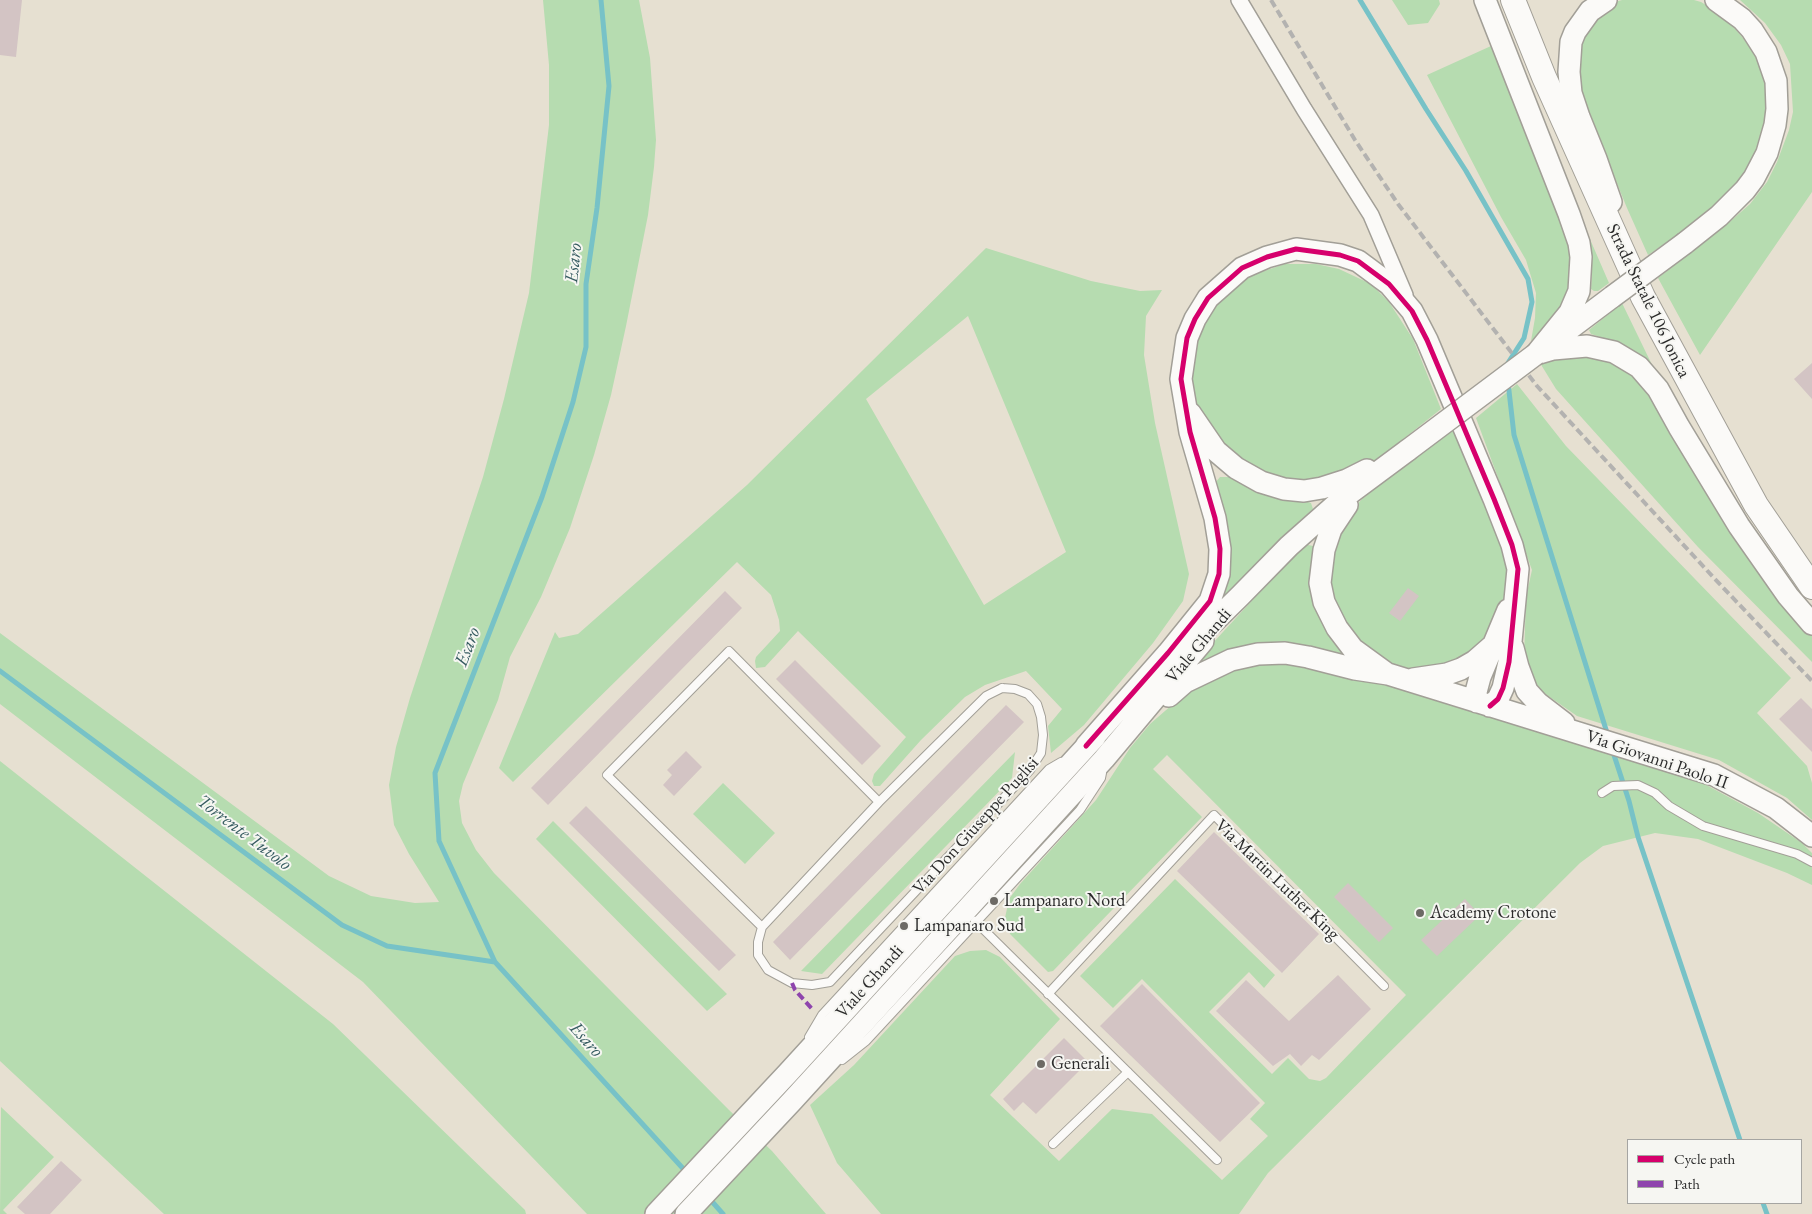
<!DOCTYPE html>
<style>
body{margin:0}
#map{position:relative;width:1812px;height:1214px;overflow:hidden;background:#e6e0d1;font-family:"EB Garamond",serif}
canvas{display:block}
.legend{position:absolute;left:1627px;top:1139px;width:175px;height:65px;box-sizing:border-box;background:#f6f6f2;border:1px solid #a5a5a2;margin:0;padding:6px 9px;list-style:none;font-size:15px;color:#2b2b2b}
.legend li{display:flex;align-items:center;gap:10px;height:25px}
.legend b{width:25px;border:1px solid #a5a5a2}
</style>
<div id="map">
<canvas width="1812" height="1214"></canvas>
<ul class="legend">
<li><b style="height:6px;background:#d6006c"></b>Cycle path</li>
<li><b style="height:6px;background:#8e44ad"></b>Path</li>
</ul>
</div>
<script>
const g = document.querySelector('canvas').getContext('2d');
g.lineJoin = 'round';
function paint(path, color) {
  g.fillStyle = color;
  g.fill(path, 'evenodd');
}
function shape(rows) {
  const path = new Path2D();
  for (const r of rows) {
    path.moveTo(r[0], r[1]);
    for (let i = 2; i < r.length; i += 2) path.lineTo(r[i], r[i + 1]);
  }
  return path;
}
function stroke(path, color, width, dash) {
  g.strokeStyle = color;
  g.lineWidth = width;
  g.lineCap = dash ? 'butt' : 'round';
  g.setLineDash(dash || []);
  g.stroke(path);
}
function write(font, color, halo, rows, align = 'center') {
  g.font = font + ' "EB Garamond",serif';
  g.lineWidth = 4;
  g.setLineDash([]);
  g.textBaseline = 'middle';
  g.strokeStyle = halo;
  g.fillStyle = color;
  for (const [text, x, y, turn = 0] of rows) {
    g.save();
    g.translate(x, y);
    g.rotate((+turn || 0) * Math.PI / 180);
    g.textAlign = isNaN(turn) ? turn : align;
    if (halo) g.strokeText(text, 0, 0);
    g.fillText(text, 0, 0);
    g.restore();
  }
}
paint(shape([
 [543,0,639,0,650,58,656,140,654,167,648,215,626,326,611,395,594,455,570,528,541,597,510,657,498,700,463,784,459,801,462,823,476,850,494,873,729,1110,772,1151,826,1214,587,1214,363,982,0,704,0,633,329,876,371,896,415,903,439,902,409,854,394,825,389,785,396,747,410,698,483,477,504,399,529,293,549,125,549,65],
 [1392,0,1439,0,1440,4,1428,23,1408,25],
 [1622,0,1694,0,1701,2,1724,16,1743,38,1759,61,1767,87,1767,114,1755,159,1737,186,1700,220,1648,255,1627,208,1582,98,1576,64,1581,35,1594,16,1615,2],
 [1740,0,1812,0,1812,192,1700,355,1658,278,1725,226,1750,204,1767,182,1777,162,1789,130,1793,112,1790,64,1781,45,1765,23],
 [1491,46,1554,196,1569,241,1571,267,1566,300,1548,326,1531,341,1535,318,1536,293,1526,260,1501,217,1427,75],
 [1583,223,1609,283,1598,291,1594,291,1591,289,1592,272,1591,256],
 [986,248,1091,281,1140,291,1162,290,1146,316,1144,355,1155,423,1189,574,1183,601,1153,643,1084,725,1051,753,1048,726,1062,709,1026,671,985,685,965,697,921,740,880,786,874,786,872,781,874,774,906,737,798,631,765,667,756,668,755,661,756,657,780,631,779,620,771,595,737,562,513,782,499,768,555,632,559,638,578,634,747,485],
 [968,316,1066,552,984,605,866,399],
 [1285,264,1316,264,1339,269,1371,284,1389,302,1413,339,1441,409,1387,452,1364,468,1293,486,1227,457,1192,402,1189,376,1199,331,1213,307,1249,276],
 [1622,303,1655,371,1639,355,1622,344,1591,334,1589,330],
 [1574,353,1611,360,1635,376,1812,633,1812,662,1698,547,1556,389,1540,363],
 [1517,384,1566,446,1791,678,1757,713,1807,766,1812,783,1812,820,1787,798,1719,760,1577,716,1544,693,1529,675,1524,658,1526,597,1532,570,1476,418],
 [1456,428,1506,552,1510,571,1507,594,1489,635,1477,647,1443,666,1422,670,1401,668,1374,656,1353,638,1330,591,1328,562,1347,516,1362,499,1415,457],
 [1220,477,1230,477,1302,500,1311,503,1313,509,1281,539,1215,611,1215,483],
 [1304,544,1313,546,1313,554,1349,659,1199,664,1201,658,1211,645],
 [1274,662,1345,672,1423,695,1699,781,1758,813,1802,843,1812,853,1812,885,1787,873,1698,839,1655,833,1603,846,1580,863,1268,1173,1239,1214,881,1214,837,1163,810,1105,854,1065,955,956,970,951,986,950,1000,957,1060,1019,990,1095,1059,1161,1112,1109,1152,1114,1222,1180,1268,1136,1250,1119,1265,1103,1142,979,1113,1008,1080,976,1175,879,1275,975,1264,988,1249,972,1209,1012,1272,1074,1288,1058,1309,1079,1320,1081,1326,1078,1406,995,1167,755,1153,769,1202,817,1053,971,1048,972,1010,934,1005,918,1009,899,1020,884,1096,800,1130,748,1150,724,1196,684,1222,671],
 [1015,752,1012,778,822,974,801,971],
 [0,761,333,1024,525,1210,526,1214,164,1214,0,1061],
 [723,783,775,833,745,864,693,814],
 [553,821,727,994,707,1011,536,839],
 [1,1107,54,1157,3,1210,7,1214,0,1214]
]), '#b6dcb0');
stroke(shape([
 [601,0,609,86,597,208,586,284,586,347,573,402,542,497,435,773,439,841,495,962,688,1174],
 [1360,0,1426,109,1466,171,1528,279,1532,302,1524,338,1506,366],
 [1508,382,1514,435,1608,736],
 [0,671,342,925,387,946,495,962],
 [1612,749,1629,801,1638,837,1740,1140],
 [708,1197,723,1214],
 [1763,1203,1767,1214]
]), '#77c2c7', 5);
paint(shape([
 [0,0,22,0,16,57,0,55],
 [1812,363,1812,399,1794,379],
 [1408,588,1419,596,1400,621,1389,613],
 [725,591,742,608,548,805,531,788],
 [795,660,881,746,862,765,776,679],
 [1801,698,1812,709,1812,752,1779,719],
 [1006,705,1024,722,790,960,773,942],
 [686,751,702,767,674,796,663,785,672,775,667,770],
 [586,806,736,955,719,971,569,823],
 [1214,832,1319,934,1282,973,1177,871],
 [1348,883,1393,928,1379,942,1334,897],
 [1465,899,1480,915,1437,956,1421,940],
 [1338,975,1371,1009,1319,1060,1312,1055,1301,1066,1290,1054,1273,1066,1216,1011,1246,980,1289,1021],
 [1142,984,1260,1103,1220,1142,1100,1026],
 [1064,1038,1088,1062,1036,1114,1023,1102,1014,1111,1003,1099],
 [61,1161,82,1180,50,1214,25,1214,17,1207]
]), '#d3c4c4');
const lane = shape([
 [1002,688,1015,689,1028,694,1037,704,1041,717,1043,735,1041,753,1030,770,830,982,812,985,792,983,768,970,758,955,758,942,762,927,879,802,986,696,1002,688],
 [1602,793,1613,786,1638,785,1655,793,1669,806,1703,826,1797,854,1812,862],
 [975,921,1217,1160],
 [762,927,607,775,729,651,879,802],
 [1048,994,1214,815,1384,986],
 [809,1037,822,1015,1049,769,1061,762],
 [842,1060,866,1041,1080,810,1101,778,1102,773],
 [1053,1144,1128,1072]
]);
const street = shape([
 [1239,0,1304,109,1371,215,1405,295]
]);
const secondary = shape([
 [1485,0,1569,214,1579,243,1581,257,1579,291,1570,312,1536,354],
 [1606,0,1590,11,1575,32,1571,42,1569,72,1571,93,1579,117,1596,159,1611,202],
 [1685,243,1719,216,1745,190,1754,178,1767,153,1775,125,1777,109,1776,81,1766,52,1752,30,1742,19,1716,0],
 [1560,336,1612,297],
 [1536,354,1553,349,1587,346,1614,352,1639,367,1658,389,1679,427,1739,526,1788,596,1812,624],
 [1190,413,1216,451,1236,468,1261,482,1284,489,1304,491,1322,488,1347,480,1367,470],
 [1347,505,1331,529,1324,550,1320,583,1324,602,1337,628,1353,649,1386,673],
 [1187,648,1240,596,1289,546,1342,499,1408,450],
 [1513,648,1518,667,1527,691,1538,703,1564,723],
 [1413,679,1447,674,1461,669,1475,661,1491,647],
 [1169,696,1185,682,1231,660,1258,654,1285,653,1308,657,1355,669,1388,674,1714,775,1776,808,1812,836],
 [1477,702,1476,692,1480,677,1508,610],
 [1086,746,1168,653,1210,601,1219,574,1220,549,1215,518,1190,432,1181,379,1187,338,1195,319,1208,298,1242,268,1267,257,1296,249,1340,255,1358,261,1389,284,1412,311,1427,340,1494,499,1512,545,1518,569,1509,662,1503,688,1498,699,1490,706],
 [656,1214,788,1073,1095,737],
 [686,1214,792,1101,1104,759,1203,641]
]);
const primary = shape([
 [1513,0,1544,77,1643,297,1756,505,1812,587]
]);
stroke(lane, '#a29f97', 10);
stroke(street, '#a29f97', 18);
stroke(secondary, '#a29f97', 24);
stroke(primary, '#a29f97', 26);
stroke(lane, '#fbfaf8', 8);
stroke(street, '#fbfaf8', 15);
stroke(secondary, '#fbfaf8', 21);
stroke(primary, '#fbfaf8', 24);
stroke(shape([
 [1271,0,1355,140,1398,204,1537,386,1714,578,1812,681]
]), '#b3b2b0', 4, [8, 4]);
const secondaryBridge = shape([
 [1612,297,1685,243],
 [1408,450,1536,354]
]);
stroke(secondaryBridge, '#a29f97', 24, []);
stroke(secondaryBridge, '#fbfaf8', 21);
stroke(shape([
 [792,983,795,990,813,1010]
]), '#8e44ad', 4, [8, 4]);
stroke(shape([
 [1086,746,1168,653,1210,601,1219,574,1220,549,1215,518,1190,432,1181,379,1187,338,1195,319,1208,298,1242,268,1267,257,1296,249,1340,255,1358,261,1389,284,1412,311,1427,340,1494,499,1512,545,1518,569,1509,662,1503,688,1498,699,1490,706]
]), '#d6006c', 5);
for (const [x, y, r, color] of [
 [994,901,5,"#6c6a65"],
 [1420,913,5,"#6c6a65"],
 [904,926,5,"#6c6a65"],
 [1041,1064,5,"#6c6a65"]
]) {
  const dot = new Path2D();
  dot.arc(x, y, r, 0, 2 * Math.PI);
  g.fillStyle = color;
  g.fill(dot);
  stroke(dot, '#f6f6f2', 2);
}
write('18px', '#2b2b2b', '#f6f6f2', [
 ["Strada Statale 106 Jonica",1648,301,64],
 ["Viale Ghandi",1199,646,-50],
 ["Via Giovanni Paolo II",1657,760,19],
 ["Via Don Giuseppe Puglisi",976,826,-48],
 ["Via Martin Luther King",1277,880,44],
 ["Viale Ghandi",870,982,-48]
]);
write('18px', '#2b2b2b', '#f6f6f2', [
 ["Lampanaro Nord",1004,901],
 ["Academy Crotone",1430,913],
 ["Lampanaro Sud",914,926],
 ["Generali",1051,1064]
], 'left');
write('italic 19px', '#355b60', '#f6f6f2', [
 ["Esaro",574,263,-84],
 ["Esaro",468,647,-69],
 ["Torrente Tuvolo",244,833,37],
 ["Esaro",586,1040,48]
]);
</script>
